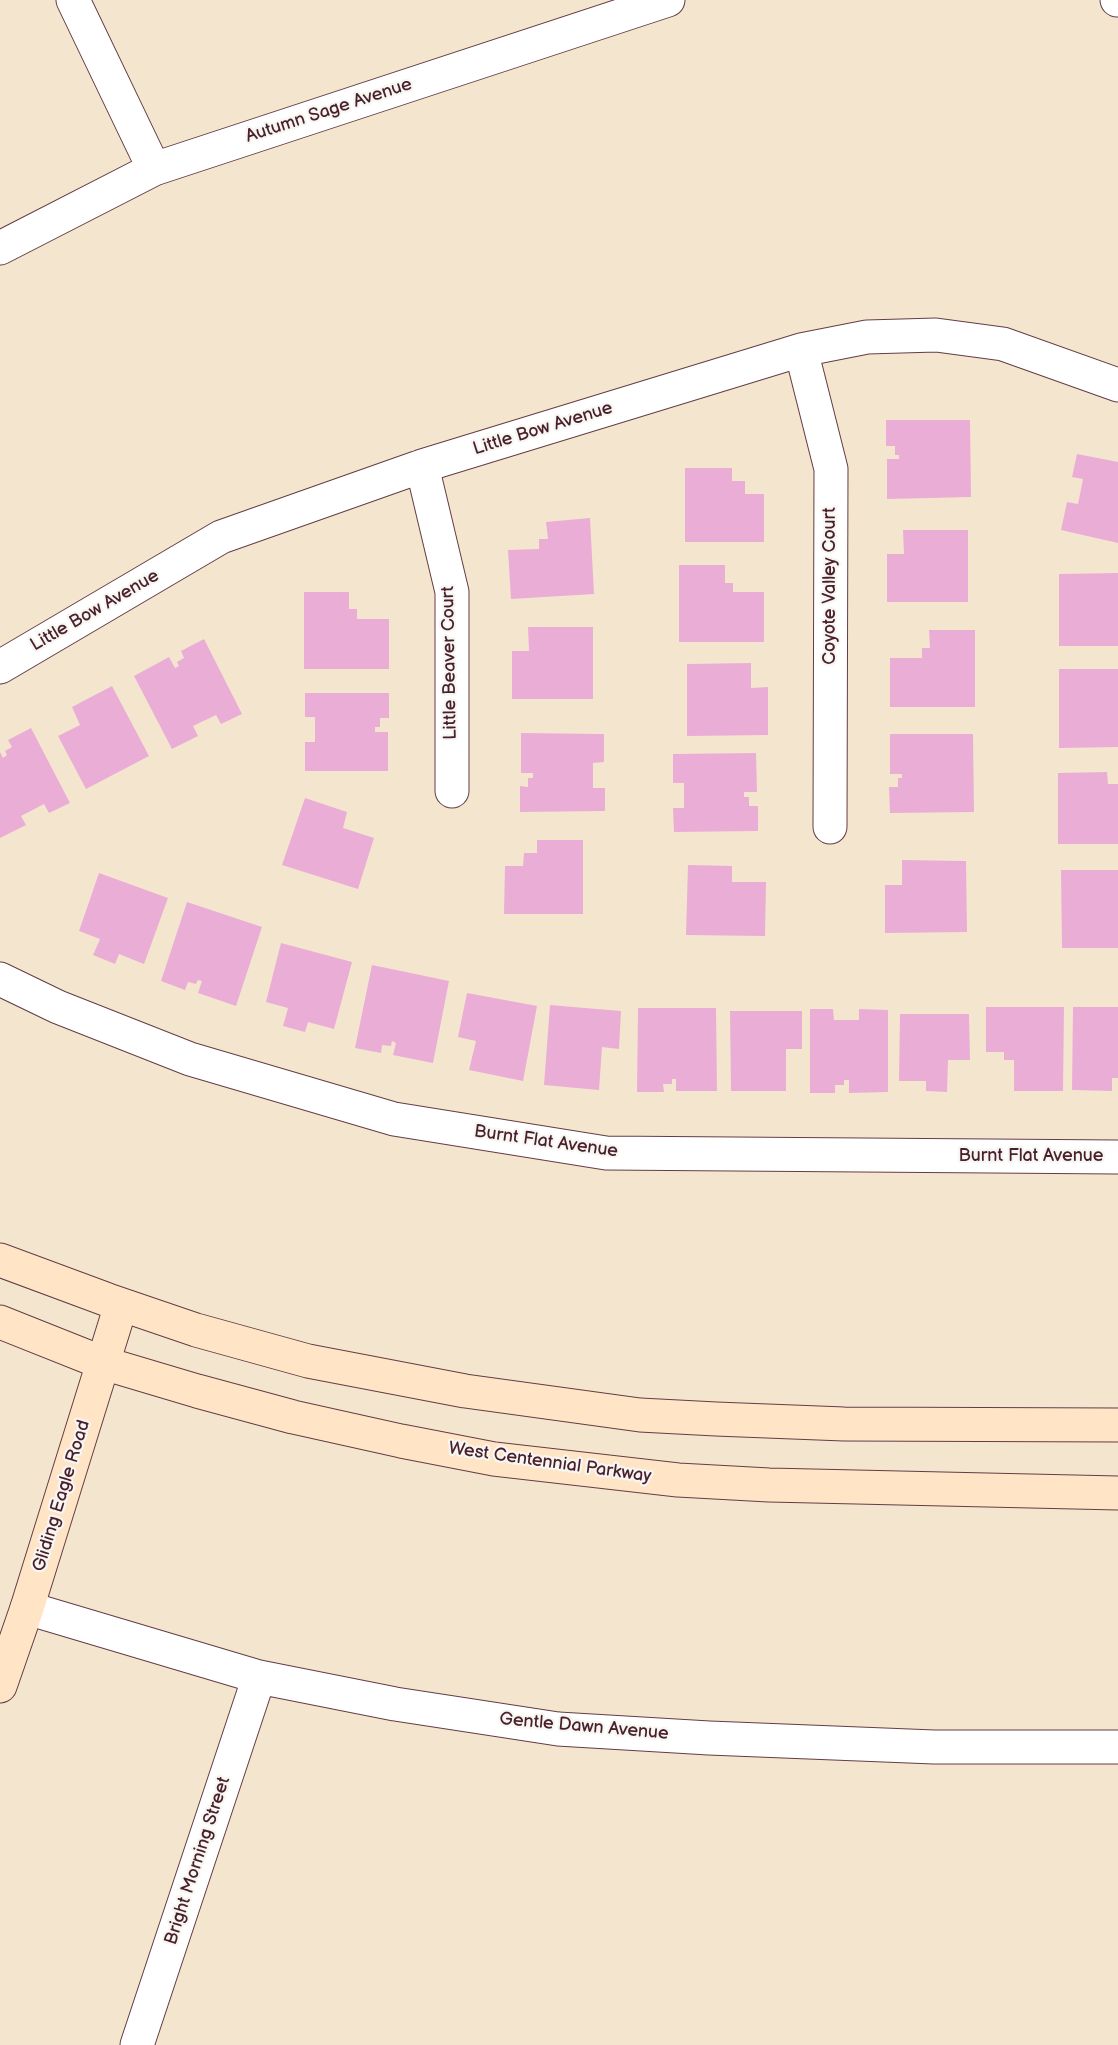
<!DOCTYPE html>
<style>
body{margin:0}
canvas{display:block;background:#f4e5cf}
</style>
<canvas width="1118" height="2045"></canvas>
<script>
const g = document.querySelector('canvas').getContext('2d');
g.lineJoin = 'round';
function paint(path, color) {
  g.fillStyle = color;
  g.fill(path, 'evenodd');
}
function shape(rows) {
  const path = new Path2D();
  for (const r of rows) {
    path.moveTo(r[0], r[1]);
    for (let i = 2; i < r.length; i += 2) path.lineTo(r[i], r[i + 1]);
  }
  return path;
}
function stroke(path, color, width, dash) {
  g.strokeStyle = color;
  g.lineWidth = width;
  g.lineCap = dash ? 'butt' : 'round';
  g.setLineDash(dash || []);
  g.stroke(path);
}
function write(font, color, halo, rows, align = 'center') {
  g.font = font + ' "Balsamiq Sans",sans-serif';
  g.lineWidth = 4.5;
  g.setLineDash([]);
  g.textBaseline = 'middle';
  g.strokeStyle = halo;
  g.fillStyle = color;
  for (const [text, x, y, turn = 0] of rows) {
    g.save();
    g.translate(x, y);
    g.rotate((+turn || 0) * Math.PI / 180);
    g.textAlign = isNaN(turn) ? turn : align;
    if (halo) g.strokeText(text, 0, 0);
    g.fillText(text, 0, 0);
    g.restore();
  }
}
paint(shape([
 [886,420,970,420,971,497,887,499,887,459,899,459,899,455,895,455,895,446,886,446],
 [1077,454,1118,462,1118,543,1061,530,1067,502,1078,504,1083,479,1072,477],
 [685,468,732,468,732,481,745,481,745,494,764,494,764,542,685,542],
 [590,518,594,594,511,599,508,550,539,549,539,539,548,539,546,522],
 [903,530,968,530,968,602,887,602,887,554,904,554],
 [679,565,725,565,725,583,733,583,733,592,764,592,764,642,679,642],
 [1118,573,1118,646,1059,646,1059,574],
 [304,592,349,592,349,609,357,609,357,619,389,619,389,669,304,669],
 [528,627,593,627,593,699,512,699,512,651,529,651],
 [929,630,975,630,975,707,890,707,890,658,922,658,922,648,930,648],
 [204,639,242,714,221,724,216,715,193,726,198,736,172,749,134,676,169,657,175,668,179,666,177,662,184,658,181,651],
 [751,663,751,688,768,687,768,735,687,736,687,664],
 [1059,669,1118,669,1118,747,1059,748],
 [112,686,149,756,86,789,58,736,80,725,72,707],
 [305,693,389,693,389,718,380,718,380,727,375,727,375,732,388,732,388,771,305,771,305,742,315,742,315,717,305,717],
 [31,728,70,803,49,813,44,804,21,816,26,825,0,838,0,752,3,758,7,755,5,751,12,747,8,740],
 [521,733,604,734,604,762,593,763,593,788,605,788,605,811,520,812,520,786,528,787,528,778,533,778,533,773,521,773],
 [890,734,973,734,974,812,890,813,889,787,898,787,898,778,902,778,902,774,890,774],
 [756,753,757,792,744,792,744,797,749,797,749,806,758,806,758,831,674,832,673,808,684,808,684,783,673,783,673,754],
 [1107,772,1108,784,1118,784,1118,844,1058,844,1058,773],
 [305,798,347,812,343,828,374,838,358,889,282,865],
 [537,840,583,840,583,914,504,914,505,866,523,866,524,853,537,853],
 [902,860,966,861,967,932,885,933,885,885,902,885],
 [688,865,732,866,732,882,766,882,765,936,686,935],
 [1061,870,1118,870,1118,948,1062,948],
 [99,873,168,898,144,964,119,954,115,964,93,955,100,939,79,931],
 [187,902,262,927,236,1006,198,993,202,981,198,980,196,984,188,982,185,990,161,981],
 [281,943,352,962,334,1029,308,1022,305,1032,283,1026,288,1008,266,1002],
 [372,965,449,981,433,1063,393,1055,396,1043,392,1041,391,1046,382,1045,381,1053,355,1048],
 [467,993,537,1006,523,1081,469,1070,476,1041,458,1037],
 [550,1005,621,1011,619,1049,602,1047,599,1090,544,1085],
 [986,1007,1064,1007,1063,1091,1014,1091,1014,1060,1004,1060,1004,1052,986,1052],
 [1073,1007,1118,1007,1118,1078,1112,1078,1112,1091,1072,1090],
 [638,1008,716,1008,717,1091,676,1091,676,1079,672,1079,672,1084,663,1084,664,1092,637,1092],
 [810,1009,833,1009,834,1020,859,1020,859,1009,888,1010,888,1092,849,1093,849,1080,844,1080,844,1085,835,1085,835,1093,810,1093],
 [730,1011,802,1011,802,1049,786,1049,786,1091,731,1091],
 [900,1014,969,1014,970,1060,948,1060,947,1092,926,1091,926,1081,899,1081]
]), '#eaaed6');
const street = shape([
 [73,0,154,169],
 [1117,0,1118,0],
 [0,248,154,169,668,0],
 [801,350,831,469,830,827],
 [422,466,452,592,452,791],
 [0,667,221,537,422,466,801,350,867,337,936,335,1003,344,1118,385],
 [0,979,58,1007,190,1059,394,1119,606,1153,1118,1157],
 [27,1608,259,1677,395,1704,558,1729,709,1738,934,1747,1118,1747],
 [137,2045,259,1677]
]);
const secondary = shape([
 [0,1260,108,1300,196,1330,308,1361,465,1391,640,1415,716,1419,844,1424,1118,1425],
 [0,1322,103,1363,197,1391,293,1417,401,1441,494,1459,678,1480,769,1485,1118,1493],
 [0,1686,27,1608,121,1305]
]);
stroke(street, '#643d44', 35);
stroke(secondary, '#643d44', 35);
stroke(street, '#fff', 33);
stroke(secondary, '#ffe4c6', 33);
write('18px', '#4a1f2b', '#f6f6f2', [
 ["Autumn Sage Avenue",329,111,-18],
 ["Little Bow Avenue",543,429,-17],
 ["Coyote Valley Court",830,586,-90],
 ["Little Bow Avenue",95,611,-30],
 ["Little Beaver Court",450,663,-91],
 ["Burnt Flat Avenue",546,1142,8],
 ["Burnt Flat Avenue",1031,1156],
 ["West Centennial Parkway",550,1463,8],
 ["Gliding Eagle Road",62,1496,-73],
 ["Gentle Dawn Avenue",584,1727,5],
 ["Bright Morning Street",198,1861,-72]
]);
</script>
